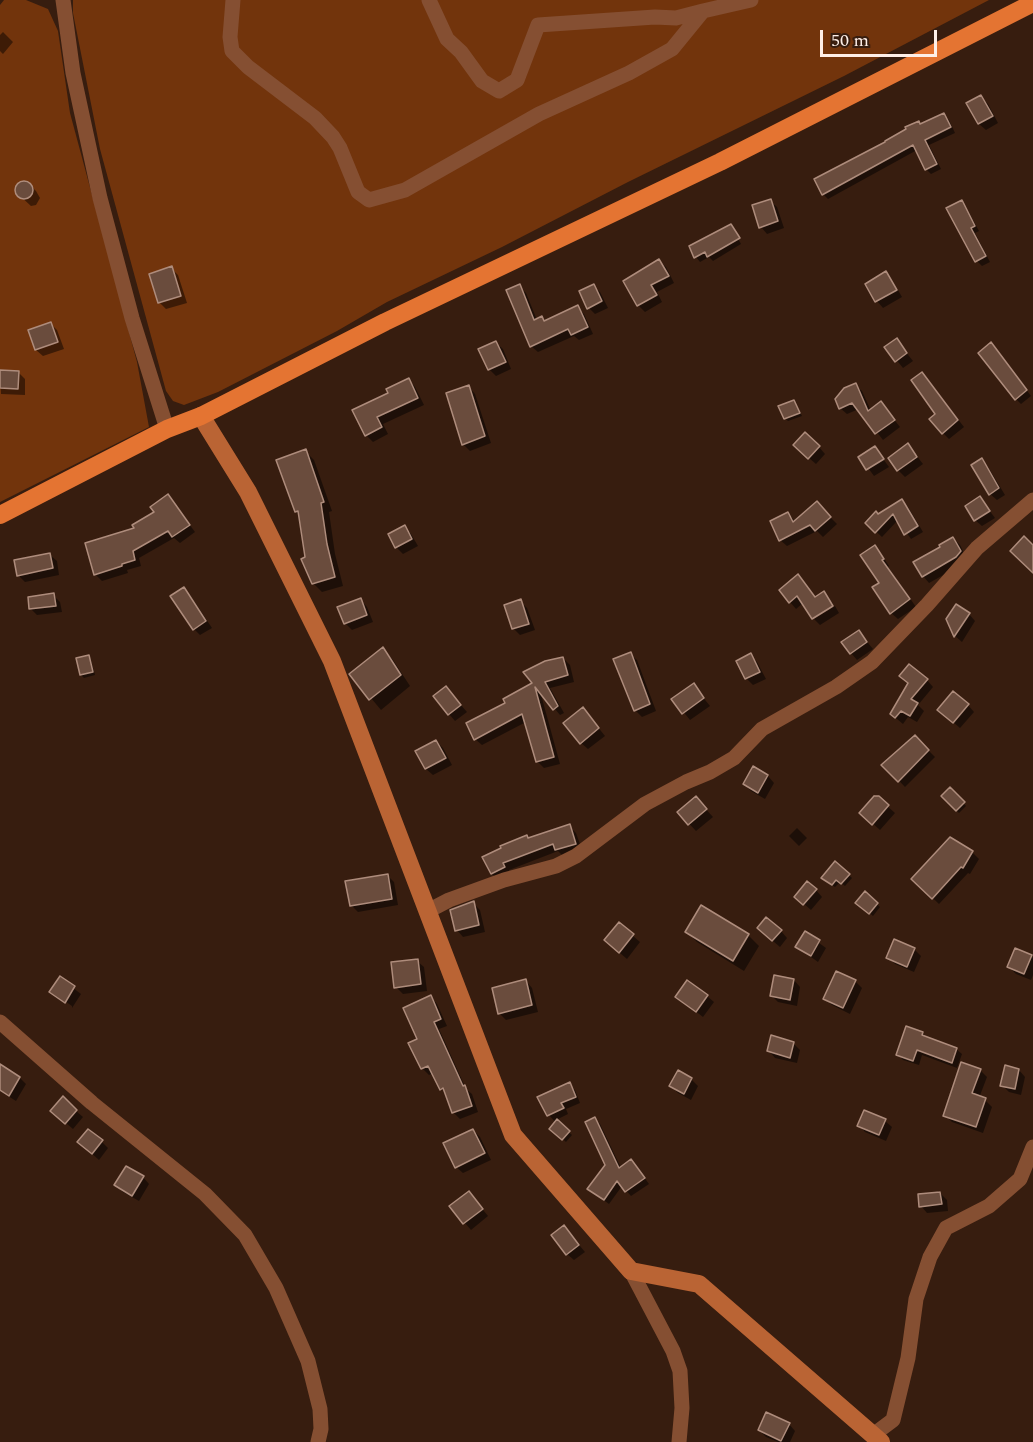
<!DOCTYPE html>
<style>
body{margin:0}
#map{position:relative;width:1033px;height:1442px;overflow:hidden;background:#371d0f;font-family:Spectral,serif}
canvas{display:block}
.scale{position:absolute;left:820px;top:30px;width:117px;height:27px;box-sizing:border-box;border:3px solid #feefe8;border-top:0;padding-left:8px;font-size:18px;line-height:21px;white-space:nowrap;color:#feefe8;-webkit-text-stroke:4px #371d0f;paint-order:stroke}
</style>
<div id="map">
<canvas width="1033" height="1442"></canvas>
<div class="scale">50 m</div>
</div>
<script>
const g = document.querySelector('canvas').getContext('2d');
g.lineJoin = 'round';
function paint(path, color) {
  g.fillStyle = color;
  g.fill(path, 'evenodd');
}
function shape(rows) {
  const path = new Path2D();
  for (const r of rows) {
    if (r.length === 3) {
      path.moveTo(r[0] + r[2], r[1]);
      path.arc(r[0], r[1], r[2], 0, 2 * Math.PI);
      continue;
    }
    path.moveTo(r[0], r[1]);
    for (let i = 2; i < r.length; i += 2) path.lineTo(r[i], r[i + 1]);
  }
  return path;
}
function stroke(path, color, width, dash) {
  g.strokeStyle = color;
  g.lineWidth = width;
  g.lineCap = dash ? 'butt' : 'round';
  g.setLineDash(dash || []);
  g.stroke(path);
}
paint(shape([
 [4,0,26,0,48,9,58,31,70,113,137,362,149,427,0,502,0,5],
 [73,0,989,0,844,76,628,182,502,247,387,302,337,331,218,392,184,405,173,401,166,391,100,149,73,13]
]), '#72340c');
paint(shape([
 [3,32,13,42,3,54,0,51,0,35],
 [981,97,988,104,998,123,986,130,979,124,968,104],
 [944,115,949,120,955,133,929,145,941,169,931,174,926,169,917,150,828,199,823,194,919,123,921,125],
 [24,182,29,184,36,191,40,198,36,205,31,206,17,193,16,188,19,184],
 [770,201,777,207,784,228,767,234,761,227],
 [961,202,966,207,979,231,975,233,990,262,982,266,977,261,948,209],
 [731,226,741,244,713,261,709,257,700,262,696,257],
 [659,261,666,267,674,283,657,292,662,302,645,312,638,305],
 [171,268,178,275,187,303,166,309,160,303,150,275],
 [886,273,892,280,902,297,883,308,877,301,867,284],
 [519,286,526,293,537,320,545,322,577,307,584,314,593,334,579,340,574,336,538,352,531,346],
 [593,286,600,292,608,308,595,314,589,308],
 [51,324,57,330,64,349,43,356,36,350,30,331],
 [896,340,913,361,903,368,886,347],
 [496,343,503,349,511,369,496,376,489,369],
 [996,349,1031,396,1021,404,1016,399],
 [0,371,18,372,25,379,25,395,1,394],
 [409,380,415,387,424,405,383,424,388,434,373,442,366,435,390,393],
 [928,381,964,427,949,439,943,433],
 [855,385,862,391,871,411,881,403,900,427,883,440,859,409,847,414,840,408],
 [469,387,475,394,491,443,470,451,463,444],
 [794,401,802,416,788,421,785,418],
 [908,445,923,464,905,477,898,470],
 [819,447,825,454,816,464,802,452],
 [875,448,889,467,874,476,860,457],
 [305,451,314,460,332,511,329,512,335,554,343,586,322,592,313,583,306,559,300,515,296,511],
 [982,460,988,467,1005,495,997,500,990,494],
 [168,496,195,532,180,543,174,538,139,558,141,566,127,570,128,573,102,581,95,574,136,529,156,512],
 [980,498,995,518,982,526,975,520],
 [902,501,908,507,923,532,911,539,898,520,882,537,867,523],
 [816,503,837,524,823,537,817,531,787,546,780,540,788,514,796,522],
 [405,527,411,534,418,546,403,554,396,547],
 [953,538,960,545,967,559,963,564,929,583,923,576,942,548],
 [875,547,881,554,889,566,888,567,916,607,898,619,891,613,881,583],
 [50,555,57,561,59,575,25,582,18,575],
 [805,583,816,598,824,593,833,604,812,617,803,603,796,609,790,602],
 [183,589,190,595,212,628,200,635,194,629],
 [53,595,60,602,62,612,37,615,31,609],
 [361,600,367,607,373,622,352,630,345,623],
 [520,601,527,608,535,630,520,635,513,628],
 [835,606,839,613,820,625,814,619],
 [969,614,975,621,962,642,955,636,947,621],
 [859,632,873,649,857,660,851,653],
 [383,649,393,660,410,686,381,710,351,674],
 [630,654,637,660,656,711,642,717,635,710],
 [750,655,757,662,766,679,753,685,746,678],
 [88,657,91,660,95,675,84,678,81,675],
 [563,658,570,665,574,682,550,688,564,713,560,715,540,691,560,764,544,768,537,761,526,722,482,745,475,739,507,704],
 [927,680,933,687,918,705,924,711,917,722,908,717,903,724,891,714],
 [693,685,710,706,690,720,674,700],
 [446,688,467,712,455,721,449,714],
 [968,705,974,712,960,728,946,716],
 [589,716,605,736,588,749,581,743],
 [915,737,935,757,905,787,884,765],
 [436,741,443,748,452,765,433,775,426,769,417,752],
 [753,768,768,776,774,783,765,799,751,791,744,784],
 [950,789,966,806,959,813,943,796],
 [876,796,895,813,880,830,861,813],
 [702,805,713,817,696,831,679,813],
 [569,826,576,833,582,850,563,856,558,851,509,870,511,874,499,880,492,874,484,858,529,839],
 [797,828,807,838,799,846,789,836],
 [951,839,972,852,979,859,970,874,968,873,939,904,913,879],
 [836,863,852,878,845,886,840,882,835,887,826,881],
 [387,875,394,882,398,905,358,912,351,905],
 [816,890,822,897,811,910,803,903],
 [865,893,880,907,873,916,857,902],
 [473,903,480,910,485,932,463,937,457,930],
 [702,907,749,936,759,946,744,971,697,942,687,932],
 [619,924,640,942,627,959,613,947],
 [781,931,787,938,780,947,766,935],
 [808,935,826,948,818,962,797,947],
 [914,949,921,956,914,972,895,964,888,957],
 [1031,956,1033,958,1033,975,1031,980,1016,974,1009,967],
 [417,961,424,967,427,991,403,994,396,987],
 [60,978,81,994,72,1008,72,1006,56,995,56,998,51,992],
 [794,980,800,987,797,1006,778,1002,771,995],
 [526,981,532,988,538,1012,506,1020,499,1013],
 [855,981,862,988,850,1014,832,1005,825,999],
 [707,996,714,1002,703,1017,677,997],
 [431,997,437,1004,447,1026,439,1029,466,1089,472,1094,478,1112,460,1119,453,1112,447,1094,442,1089,434,1073,429,1075,422,1068,419,1040],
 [922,1033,928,1038,956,1049,962,1054,957,1068,922,1055,919,1065,903,1060,898,1054],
 [793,1043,800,1050,797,1063,775,1058,769,1051],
 [0,1066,20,1078,26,1084,16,1101,0,1091],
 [980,1070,987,1077,979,1098,985,1100,992,1107,983,1133,952,1122,945,1115],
 [1019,1070,1025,1077,1021,1095,1009,1092,1002,1085],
 [691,1079,698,1086,691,1100,678,1093,671,1086],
 [569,1084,575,1090,580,1103,566,1109,568,1114,556,1120,572,1135,566,1142,554,1131,556,1123,549,1115,539,1097],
 [76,1111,83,1117,73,1129,59,1117],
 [595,1119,600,1124,621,1168,636,1166,649,1184,631,1196,622,1186,609,1204,594,1193,606,1165],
 [885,1121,892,1127,886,1141,865,1132,859,1125],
 [473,1130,480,1137,491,1160,463,1173,456,1167],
 [79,1142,102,1142,108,1148,99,1160],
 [143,1177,149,1184,139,1201,123,1192,116,1185],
 [940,1193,947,1200,948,1211,927,1213,921,1206],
 [475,1200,488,1216,471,1230,451,1207],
 [564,1227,585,1252,574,1260,567,1254],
 [789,1424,795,1431,790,1442,778,1442,766,1437,759,1430]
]), '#0007');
const building = shape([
 [981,95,993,116,978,124,966,103,981,95],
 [944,113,951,127,925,140,937,164,925,170,913,145,822,195,814,179,885,142,885,141,906,129,905,127,919,121,920,124,944,113],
 [24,190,9],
 [771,199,778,221,759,228,752,205,771,199],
 [962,200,975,226,971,228,986,256,975,262,946,208,962,200],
 [731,224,740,238,707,257,705,252,694,258,689,246,731,224],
 [659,259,669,276,651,285,657,295,637,306,623,281,659,259],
 [172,266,181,296,158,303,149,274,172,266],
 [886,271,897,290,875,302,865,284,886,271],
 [520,284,534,320,542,316,544,321,578,305,588,327,571,335,568,329,530,347,506,290,520,284],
 [594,284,602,301,587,309,579,291,594,284],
 [51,322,58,342,35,350,28,330,51,322],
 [897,338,907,353,895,362,884,347,897,338],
 [496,341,506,362,488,370,478,349,496,341],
 [991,342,1027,390,1015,400,978,353,991,342],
 [0,370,19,371,18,389,0,388,0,370],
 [922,372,958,420,942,434,929,419,935,414,911,380,922,372],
 [409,378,418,398,377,417,382,427,365,436,352,410,388,393,386,389,409,378],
 [856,383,868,411,881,401,895,420,875,434,852,403,839,409,835,399,844,388,856,383],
 [469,385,485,436,462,445,446,393,469,385],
 [794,400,800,413,784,419,778,406,794,400],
 [805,432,820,446,808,459,793,445,805,432],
 [908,443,917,457,897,471,888,458,908,443],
 [875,446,884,459,866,470,858,457,875,446],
 [306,449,324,502,321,503,327,544,335,577,312,584,301,559,305,557,298,511,295,512,276,460,306,449],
 [982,458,999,488,989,495,971,465,982,458],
 [168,494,190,525,172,537,168,531,133,551,135,560,122,564,122,566,94,575,85,543,134,528,132,525,154,512,150,507,168,494],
 [980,496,990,511,974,521,965,506,980,496],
 [902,499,918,526,904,535,893,514,875,533,865,523,876,511,878,514,902,499],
 [817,501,831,517,815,531,810,525,779,541,770,521,788,512,793,522,817,501],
 [405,525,412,539,395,548,388,534,405,525],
 [1024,536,1033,545,1033,573,1010,551,1024,536],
 [953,537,961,551,956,557,922,577,913,562,940,547,939,545,953,537],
 [875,545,884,559,882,560,910,599,890,614,872,587,879,583,860,555,875,545],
 [50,553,53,568,17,576,14,560,50,553],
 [798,574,815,597,824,591,833,606,812,619,797,596,789,603,779,590,798,574],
 [184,587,206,621,193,630,170,596,184,587],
 [54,593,56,606,29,609,28,597,54,593],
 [361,598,367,615,344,624,337,607,361,598],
 [521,599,529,624,512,629,504,605,521,599],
 [956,604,970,613,954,637,946,619,956,604],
 [859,630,867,642,850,654,841,642,859,630],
 [383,647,401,675,369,700,349,674,383,647],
 [631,652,650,704,634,711,613,659,631,652],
 [751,653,760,672,745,679,736,661,751,653],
 [89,655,93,672,80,675,76,658,89,655],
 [563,657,568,675,545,682,558,706,553,710,535,687,554,757,536,762,522,714,474,740,466,723,505,703,503,699,532,683,523,672,545,661,563,657],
 [909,664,928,679,911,699,918,703,910,716,901,711,895,718,890,714,908,683,899,676,909,664],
 [694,683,704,698,682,714,671,699,694,683],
 [446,686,461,705,448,715,433,696,446,686],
 [953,691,969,704,953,723,937,710,953,691],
 [583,707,599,728,580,744,563,723,583,707],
 [915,735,929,750,898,782,881,765,915,735],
 [436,740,446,758,425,769,415,751,436,740],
 [753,766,768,775,758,793,743,784,753,766],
 [950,787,965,802,956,811,941,796,950,787],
 [696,796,707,809,688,825,677,812,696,796],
 [874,796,879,796,889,805,872,825,859,813,874,796],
 [570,824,576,844,555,850,553,844,503,863,505,867,491,874,482,857,501,848,500,846,527,835,528,838,570,824],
 [950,837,973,851,963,868,961,867,932,899,911,879,950,837],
 [835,861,850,874,841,884,836,880,832,885,821,878,835,861],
 [388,874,392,899,350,906,345,881,388,874],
 [807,881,817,889,803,905,794,897,807,881],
 [865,891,878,903,869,914,855,903,865,891],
 [474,901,479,925,455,931,450,910,474,901],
 [701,905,749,934,733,961,685,932,701,905],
 [766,917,782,930,772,941,757,928,766,917],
 [619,922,634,934,619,953,604,940,619,922],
 [805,931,820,940,811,956,795,947,805,931],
 [894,939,915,948,907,967,886,958,894,939],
 [1015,948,1032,955,1024,974,1007,967,1015,948],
 [418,959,421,984,394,988,391,962,418,959],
 [836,971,856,980,843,1008,823,999,836,971],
 [774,975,794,979,790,1000,770,996,774,975],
 [60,976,75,986,65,1003,49,992,60,976],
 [526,979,532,1005,498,1014,492,988,526,979],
 [687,980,708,995,696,1012,675,997,687,980],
 [431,995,441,1019,434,1022,463,1086,465,1085,472,1106,452,1113,443,1088,440,1090,428,1066,421,1069,408,1043,417,1039,403,1008,431,995],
 [906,1026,923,1032,922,1035,957,1048,952,1063,917,1050,913,1061,896,1055,906,1026],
 [771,1035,794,1042,790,1058,767,1051,771,1035],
 [961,1062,981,1069,972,1093,986,1098,976,1127,943,1116,961,1062],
 [0,1064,20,1077,9,1096,0,1090,0,1064],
 [1005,1065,1019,1069,1015,1089,1000,1086,1005,1065],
 [678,1070,692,1078,684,1094,669,1086,678,1070],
 [570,1082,576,1097,561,1103,564,1108,547,1116,537,1097,570,1082],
 [63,1096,77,1110,65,1124,50,1111,63,1096],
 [864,1110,886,1119,879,1135,857,1126,864,1110],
 [595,1117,619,1168,631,1159,645,1178,625,1192,617,1181,604,1200,587,1189,605,1165,585,1122,595,1117],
 [557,1119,570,1131,562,1140,549,1129,557,1119],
 [88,1129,103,1140,92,1154,77,1142,88,1129],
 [473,1129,485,1153,455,1168,443,1143,473,1129],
 [126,1166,144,1176,132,1196,114,1185,126,1166],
 [469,1191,483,1209,463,1224,449,1206,469,1191],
 [940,1192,942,1204,919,1207,918,1194,940,1192],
 [564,1225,579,1245,566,1255,551,1235,564,1225],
 [766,1412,790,1423,781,1441,758,1430,766,1412]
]);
paint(building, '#6a4c3d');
stroke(building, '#ae8c7c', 1.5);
stroke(shape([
 [63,0,73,73,100,198,132,318,167,429],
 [233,0,230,37,232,51,248,67,315,118,333,137,340,148,358,192,369,200,405,190,539,114,629,73,672,49,703,11,751,0],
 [429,0,447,39,461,52,482,81,499,91,517,80,538,25,655,17,676,18,703,11],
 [428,911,449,900,504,880,556,866,576,856,645,804,686,782,710,772,734,758,762,729,836,687,872,662,927,605,977,548,1033,500],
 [0,1022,92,1103,205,1194,245,1235,276,1288,308,1361,320,1409,321,1429,318,1442],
 [631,1271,673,1351,680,1371,682,1408,679,1442],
 [873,1435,893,1420,908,1358,916,1299,930,1257,946,1228,989,1206,1020,1179,1033,1147]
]), '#854f32', 15);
stroke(shape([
 [201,416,248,492,332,661,513,1135,631,1271,699,1284,881,1442]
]), '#ba6434', 18);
stroke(shape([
 [0,515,167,429,201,416,385,322,720,162,1033,3]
]), '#e47432', 18);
</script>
